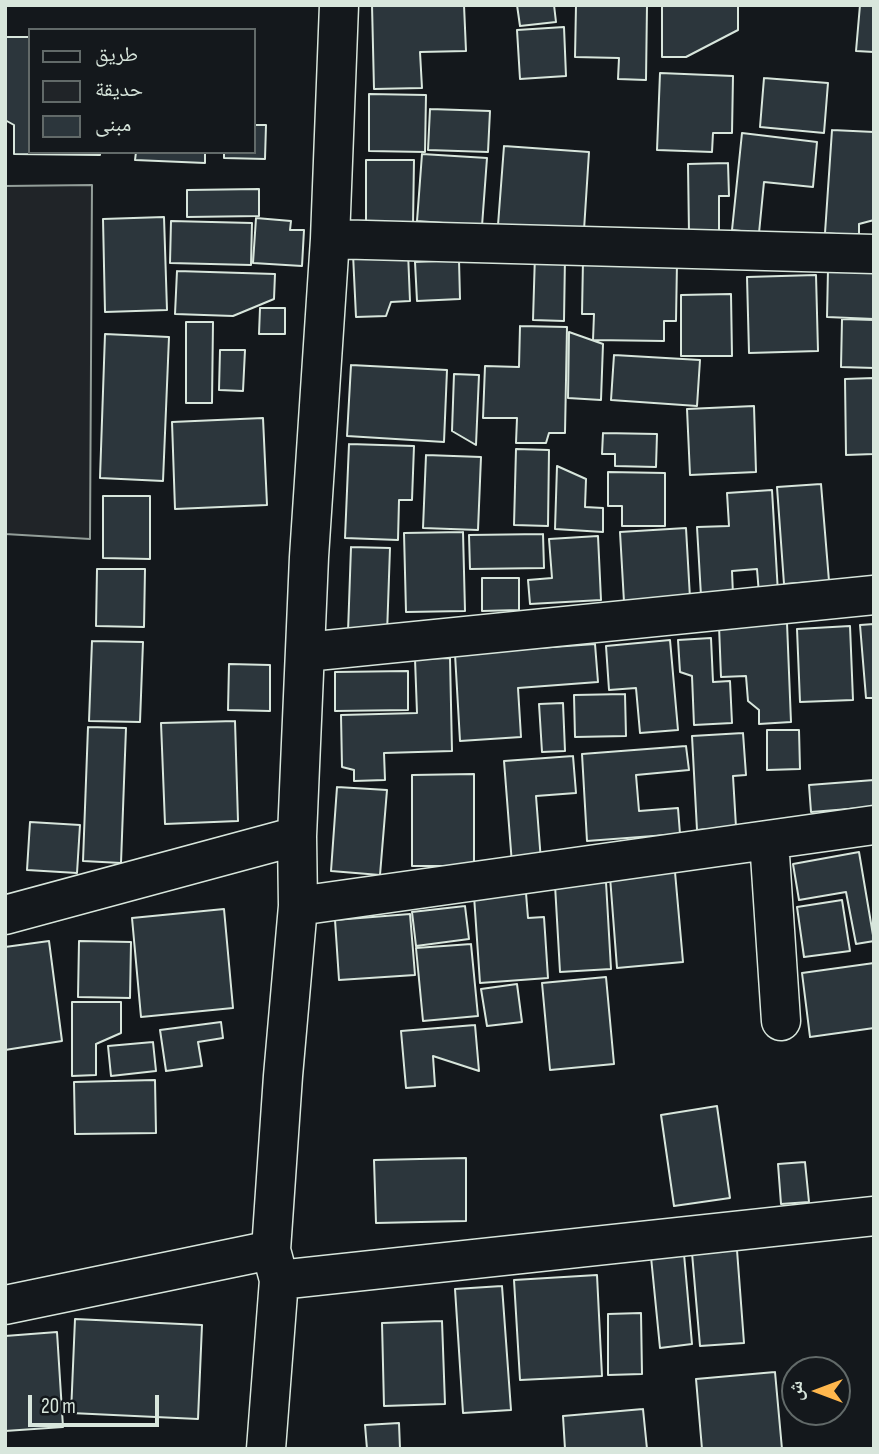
<!DOCTYPE html>
<meta charset="utf-8">
<style>
body{margin:0}
#map{position:relative;width:879px;height:1454px;overflow:hidden;background:#14181c;font-family:"Sofia Sans Condensed","Noto Naskh Arabic",sans-serif}
canvas{display:block}
.frame{position:absolute;inset:0;border:7px solid #d8e6dc;pointer-events:none}
.legend{position:absolute;left:28px;top:28px;width:228px;height:126px;box-sizing:border-box;background:#14181c;border:2px solid #626a69;margin:0;padding:9px 12px;list-style:none;font-size:21px;color:#d8e6dc}
.legend li{display:flex;align-items:center;gap:14px;height:35px}
.legend b{width:35px;border:2px solid #626a69}
.north{position:absolute;left:781px;top:1356px;width:70px;height:70px;box-sizing:border-box;background:#14181c;border:2px solid #626a69;border-radius:50%;rotate:270deg;font-size:19px;font-weight:700;line-height:28px;text-align:center;color:#d8e6dc}
.north::after{content:'';display:block;margin:auto;width:24px;height:32px;background:#ffb74d;clip-path:polygon(50% 0,100% 100%,50% 72%,0 100%)}
.scale{position:absolute;left:28px;top:1395px;width:131px;height:32px;box-sizing:border-box;border:4px solid #d8e6dc;border-top:0;padding-left:9px;font-size:21px;line-height:24px;white-space:nowrap;color:#d8e6dc;-webkit-text-stroke:5px #14181c;paint-order:stroke}
</style>
<div id="map">
<canvas width="879" height="1454"></canvas>
<div class="frame"></div>
<ul class="legend">
<li><b style="height:9px;background:#14181c"></b>طريق</li>
<li><b style="height:19px;background:#202428"></b>حديقة</li>
<li><b style="height:19px;background:#2c363c"></b>مبنى</li>
</ul>
<div class="north">ش</div>
<div class="scale">20 m</div>
</div>
<script>
const g = document.querySelector('canvas').getContext('2d');
g.lineJoin = 'round';
function paint(path, color) {
  g.fillStyle = color;
  g.fill(path, 'evenodd');
}
function shape(rows) {
  const path = new Path2D();
  for (const r of rows) {
    path.moveTo(r[0], r[1]);
    for (let i = 2; i < r.length; i += 2) path.lineTo(r[i], r[i + 1]);
  }
  return path;
}
function stroke(path, color, width, dash) {
  g.strokeStyle = color;
  g.lineWidth = width;
  g.lineCap = dash ? 'butt' : 'round';
  g.setLineDash(dash || []);
  g.stroke(path);
}
const green = shape([
 [92,185,90,539,5,534,5,186,92,185]
]);
paint(green, '#202428');
stroke(green, '#939e99', 2);
const building = shape([
 [372,5,464,5,466,51,420,52,422,88,374,89,372,5],
 [517,5,554,5,556,22,520,26,517,5],
 [576,5,647,5,646,80,618,79,619,58,575,57,576,5],
 [662,5,738,5,738,30,686,57,662,57,662,5],
 [860,5,874,5,874,52,856,51,860,5],
 [564,27,566,76,520,79,517,30,564,27],
 [5,37,30,37,30,152,100,152,100,155,14,154,14,125,5,120,5,37],
 [660,73,733,76,732,133,713,133,712,152,657,150,660,73],
 [764,78,828,83,824,133,760,127,764,78],
 [369,94,426,95,425,152,369,151,369,94],
 [430,109,490,111,488,152,428,150,430,109],
 [254,125,266,125,265,159,224,158,224,152,254,152,254,125],
 [832,130,874,132,874,220,859,224,859,236,825,233,832,130],
 [742,133,817,142,813,187,764,182,759,233,732,230,742,133],
 [504,146,589,152,584,230,498,225,504,146],
 [136,152,205,152,205,163,135,160,136,152],
 [422,154,487,158,482,226,417,221,422,154],
 [366,160,414,160,413,224,366,224,366,160],
 [728,163,729,196,719,196,719,233,689,234,688,164,728,163],
 [259,189,259,216,187,217,187,190,259,189],
 [164,217,167,310,105,312,103,219,164,217],
 [256,218,291,221,290,230,304,230,302,266,253,263,256,218],
 [171,221,252,223,251,265,170,263,171,221],
 [408,252,410,301,391,302,386,316,356,317,353,254,408,252],
 [535,254,565,256,564,321,533,320,535,254],
 [459,260,460,299,417,301,415,262,459,260],
 [583,260,677,262,676,321,664,321,664,341,593,340,594,314,582,314,583,260],
 [828,269,874,270,874,319,827,317,828,269],
 [177,271,275,274,274,299,233,316,175,314,177,271],
 [816,275,818,351,749,353,747,277,816,275],
 [731,294,732,356,681,356,681,295,731,294],
 [260,308,285,308,285,334,259,334,260,308],
 [842,319,874,320,874,368,841,367,842,319],
 [186,322,213,322,212,403,186,403,186,322],
 [520,326,567,327,565,433,549,433,546,443,516,443,517,418,483,418,485,366,519,367,520,326],
 [569,332,603,344,601,400,568,398,569,332],
 [105,334,169,337,163,481,100,478,105,334],
 [220,350,245,350,243,391,219,390,220,350],
 [614,355,700,360,697,406,611,400,614,355],
 [351,365,447,370,444,442,347,436,351,365],
 [454,374,479,375,476,445,452,431,454,374],
 [874,378,874,454,846,455,845,379,874,378],
 [754,406,756,472,690,475,687,409,754,406],
 [263,418,267,505,175,509,172,422,263,418],
 [603,433,657,434,656,467,615,466,615,454,602,454,603,433],
 [349,444,414,446,412,500,399,500,398,540,345,538,349,444],
 [516,449,549,450,548,526,514,525,516,449],
 [426,455,481,457,478,530,423,528,426,455],
 [557,466,586,479,585,507,603,508,603,532,555,529,557,466],
 [608,472,665,473,665,526,622,526,622,506,608,506,608,472],
 [821,484,829,581,784,584,777,487,821,484],
 [772,490,778,593,759,594,757,569,732,571,733,595,701,596,697,527,729,526,727,493,772,490],
 [103,496,150,496,150,559,103,558,103,496],
 [686,528,690,598,624,602,620,532,686,528],
 [463,532,465,611,406,612,404,533,463,532],
 [543,534,544,568,470,569,469,535,543,534],
 [598,536,601,600,530,604,528,580,552,578,549,539,598,536],
 [351,547,390,548,387,634,348,632,351,547],
 [97,569,145,569,144,627,96,626,97,569],
 [482,578,519,578,519,610,482,611,482,578],
 [787,623,791,722,759,724,759,710,748,701,746,676,721,677,719,626,787,623],
 [874,624,874,698,866,698,860,625,874,624],
 [850,626,853,700,800,702,797,629,850,626],
 [711,638,713,682,730,681,732,723,694,725,692,676,680,672,678,640,711,638],
 [670,640,678,730,640,733,636,688,609,690,606,646,670,640],
 [92,641,143,642,140,722,89,721,92,641],
 [595,644,598,682,518,688,521,737,460,741,455,654,595,644],
 [450,658,452,751,384,753,385,780,354,781,354,770,342,767,341,715,417,713,415,659,450,658],
 [229,664,270,665,270,711,228,710,229,664],
 [408,671,408,710,335,711,335,672,408,671],
 [625,694,626,736,575,737,574,695,625,694],
 [563,703,565,751,542,752,539,704,563,703],
 [235,721,238,821,165,824,161,723,235,721],
 [88,727,126,728,121,863,83,861,88,727],
 [767,730,799,730,800,769,767,770,767,730],
 [743,733,746,775,733,776,736,827,697,830,692,736,743,733],
 [686,746,689,770,636,775,639,811,678,808,680,834,587,841,582,754,686,746],
 [573,756,576,793,536,796,541,861,512,864,504,761,573,756],
 [474,774,474,866,412,866,412,775,474,774],
 [874,780,874,807,811,812,809,785,874,780],
 [337,787,387,790,380,875,331,871,337,787],
 [30,822,80,825,77,873,27,870,30,822],
 [859,852,874,941,856,944,846,892,799,900,793,864,859,852],
 [675,872,683,962,617,968,610,877,675,872],
 [606,882,611,969,560,972,555,885,606,882],
 [526,893,528,918,544,917,548,978,480,983,474,896,526,893],
 [842,900,850,951,804,957,797,907,842,900],
 [465,906,469,939,416,946,412,912,465,906],
 [224,909,233,1008,141,1017,132,918,224,909],
 [410,914,415,975,339,980,335,920,410,914],
 [49,941,62,1041,5,1050,5,947,49,941],
 [79,941,131,942,130,998,78,997,79,941],
 [471,944,478,1016,423,1021,416,948,471,944],
 [874,963,874,1028,810,1037,802,973,874,963],
 [606,977,614,1064,550,1070,542,983,606,977],
 [517,984,522,1022,487,1026,481,989,517,984],
 [72,1002,121,1002,121,1033,96,1044,96,1075,72,1076,72,1002],
 [221,1022,223,1038,198,1042,202,1066,166,1071,160,1030,221,1022],
 [475,1025,479,1071,433,1056,435,1086,406,1088,401,1031,475,1025],
 [153,1042,156,1071,111,1076,108,1046,153,1042],
 [155,1080,156,1133,75,1134,74,1082,155,1080],
 [717,1106,730,1198,674,1206,661,1115,717,1106],
 [466,1158,466,1221,376,1223,374,1160,466,1158],
 [805,1162,809,1202,781,1204,778,1164,805,1162],
 [737,1250,744,1343,700,1346,692,1253,737,1250],
 [684,1254,692,1344,660,1348,651,1257,684,1254],
 [597,1275,602,1376,520,1380,514,1280,597,1275],
 [502,1286,511,1410,463,1413,455,1289,502,1286],
 [641,1313,642,1374,608,1375,608,1314,641,1313],
 [75,1319,202,1325,198,1419,71,1413,75,1319],
 [442,1321,445,1404,384,1406,382,1323,442,1321],
 [57,1332,63,1427,5,1431,5,1336,57,1332],
 [775,1372,782,1449,702,1449,696,1379,775,1372],
 [643,1409,647,1449,565,1449,563,1416,643,1409],
 [399,1423,400,1449,367,1449,365,1425,399,1423]
]);
paint(building, '#2c363c');
stroke(building, '#d8e6dc', 2);
const street = shape([
 [330,239,874,254],
 [306,652,874,595],
 [769,840,781,1021],
 [298,906,874,825],
 [5,915,297,836],
 [279,1280,874,1216],
 [5,1305,271,1250],
 [266,1449,279,1280,271,1250,283,1076,298,906,297,836,309,557,330,239,339,5]
]);
stroke(street, '#d8e6dc', 41);
stroke(street, '#14181c', 38);
</script>
